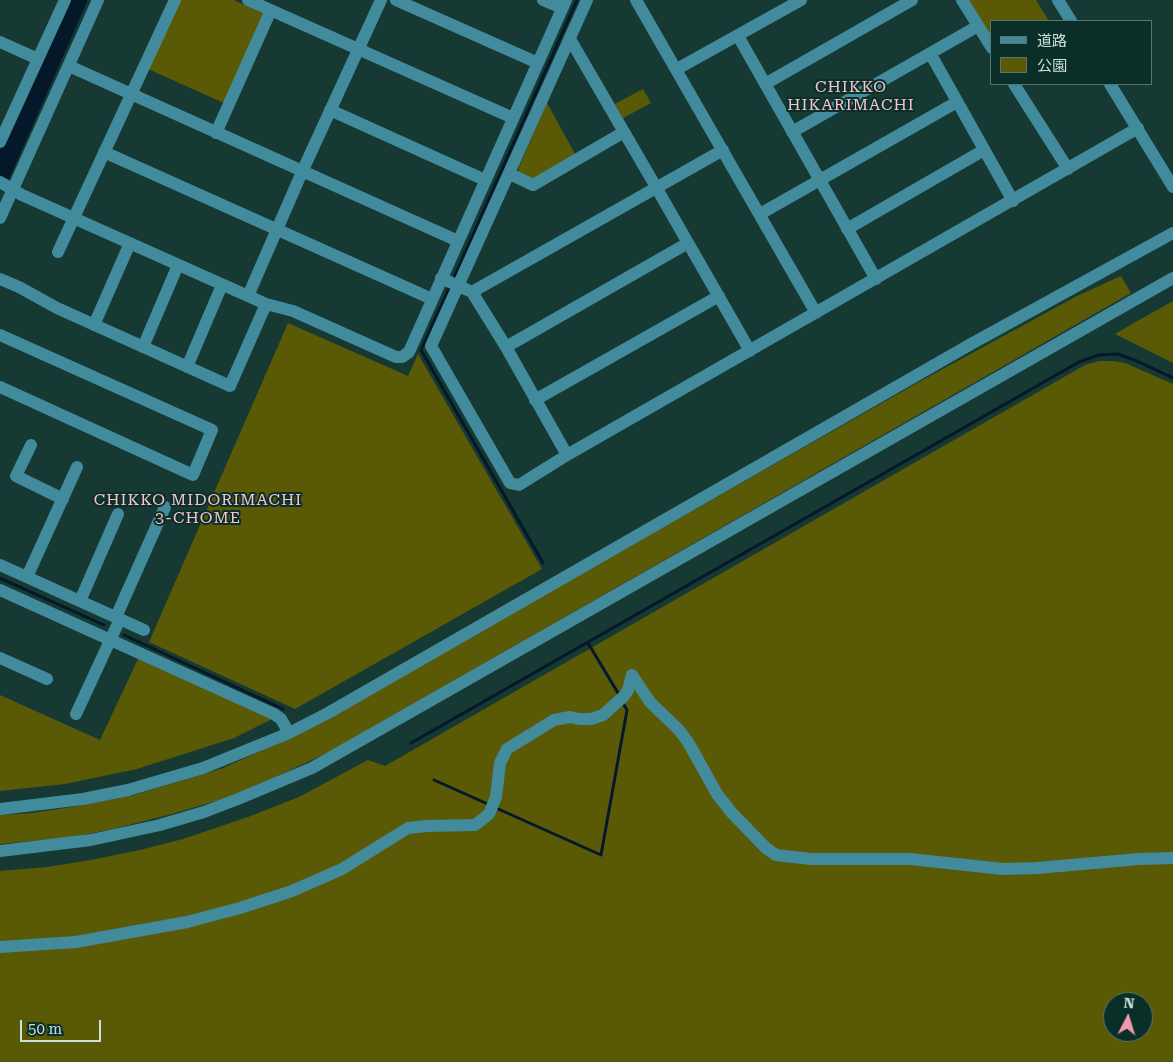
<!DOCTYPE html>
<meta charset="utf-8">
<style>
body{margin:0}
#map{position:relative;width:1173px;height:1062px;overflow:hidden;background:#163933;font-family:"Roboto Serif","Noto Sans JP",serif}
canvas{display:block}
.legend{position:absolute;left:990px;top:20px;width:162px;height:65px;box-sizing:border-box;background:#0a2f29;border:1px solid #587570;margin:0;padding:6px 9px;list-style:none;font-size:15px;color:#ccdfdb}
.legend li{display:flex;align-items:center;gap:10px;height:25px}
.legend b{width:25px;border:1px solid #587570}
.north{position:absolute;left:1103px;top:992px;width:50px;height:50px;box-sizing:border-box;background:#0a2f29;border:1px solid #587570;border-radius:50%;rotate:5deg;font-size:14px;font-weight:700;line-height:20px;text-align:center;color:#ccdfdb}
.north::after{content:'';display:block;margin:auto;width:18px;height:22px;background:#f29aad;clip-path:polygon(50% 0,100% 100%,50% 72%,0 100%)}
.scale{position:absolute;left:20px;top:1020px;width:81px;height:22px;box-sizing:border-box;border:2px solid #ccdfdb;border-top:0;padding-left:6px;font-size:15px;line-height:18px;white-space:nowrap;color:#ccdfdb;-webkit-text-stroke:4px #0a2f29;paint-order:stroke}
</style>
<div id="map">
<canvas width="1173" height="1062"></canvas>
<ul class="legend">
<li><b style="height:6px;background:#428b9c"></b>道路</li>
<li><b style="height:14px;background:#5a5a06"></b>公園</li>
</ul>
<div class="north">N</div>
<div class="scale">50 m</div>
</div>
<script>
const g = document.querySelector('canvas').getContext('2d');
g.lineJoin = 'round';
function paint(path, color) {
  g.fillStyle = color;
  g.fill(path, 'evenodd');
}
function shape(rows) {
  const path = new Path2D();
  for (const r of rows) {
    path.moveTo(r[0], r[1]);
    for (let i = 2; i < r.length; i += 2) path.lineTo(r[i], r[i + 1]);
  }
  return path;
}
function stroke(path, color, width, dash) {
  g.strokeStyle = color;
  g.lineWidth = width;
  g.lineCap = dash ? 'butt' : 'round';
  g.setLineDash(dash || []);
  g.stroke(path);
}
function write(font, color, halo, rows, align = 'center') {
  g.font = font + ' "Roboto Serif",serif';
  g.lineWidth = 4;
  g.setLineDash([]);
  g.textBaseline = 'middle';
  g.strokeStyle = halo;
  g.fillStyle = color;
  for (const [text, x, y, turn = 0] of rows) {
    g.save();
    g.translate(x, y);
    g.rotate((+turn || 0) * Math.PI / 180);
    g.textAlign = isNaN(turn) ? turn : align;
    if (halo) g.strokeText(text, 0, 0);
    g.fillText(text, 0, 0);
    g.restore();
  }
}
paint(shape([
 [179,0,234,0,266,15,226,104,148,69],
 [968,0,1036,0,1049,21,992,21,992,38],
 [643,89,651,103,623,118,615,104],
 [547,103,575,154,532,179,520,174,518,169],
 [1121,276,1131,293,329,752,273,778,223,799,172,814,109,830,65,838,0,844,0,815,32,813,78,806,134,795,223,768,311,728,919,382,1077,296],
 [1173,301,1173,363,1115,334,1141,319],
 [288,323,408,376,418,354,542,569,295,709,149,642],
 [1099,361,1113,361,1125,363,1173,384,1173,1062,0,1062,0,871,47,867,91,860,140,850,183,839,248,817,299,797,368,760,385,766,1085,365],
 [1113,1002,1143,1002,1143,1032,1113,1032],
 [138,659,274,718,234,738,137,769,65,784,0,791,0,695,100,740]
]), '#5a5a06');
stroke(shape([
 [453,280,577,0],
 [450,286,421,350,543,563],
 [0,578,104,625],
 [124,635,283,709],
 [588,643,618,693],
 [411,743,1079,362,1099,355,1118,354,1137,361,1173,378],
 [434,780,490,805],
 [496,808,601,855,627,710,624,705]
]), '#05182a', 3);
stroke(shape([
 [0,175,77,0]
]), '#05182a', 20);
stroke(shape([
 [248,0,513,118],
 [396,0,538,63],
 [543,0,562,8],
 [587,0,431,346,510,483,519,485,567,455,1138,128],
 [636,0,816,313],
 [962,0,992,48],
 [1058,0,1071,21],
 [738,36,876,279],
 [570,39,656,187,750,351],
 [0,42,38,59],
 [930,53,1013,201],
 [69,66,458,241],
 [677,69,801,0],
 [765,84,912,0],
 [1014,84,1068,169],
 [1110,84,1173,187],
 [330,110,485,180],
 [792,132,978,26],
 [216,133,271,10],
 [0,142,65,0],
 [104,152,432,299],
 [510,174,533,185,624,132],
 [0,182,22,195,266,304,293,311,396,357,402,357,409,352,566,0],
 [760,214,957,102],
 [0,218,98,0],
 [847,229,984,150],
 [58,252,175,0],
 [441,278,472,292,723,150],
 [0,279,19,287,57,308,230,386,266,304],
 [472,292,506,347,567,455],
 [248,296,302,172,381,0],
 [94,325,130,243],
 [0,335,212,430,193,475,0,387],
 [143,347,178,265],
 [506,347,688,243],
 [187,367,222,285],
 [535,400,719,296],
 [31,445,16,476,63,499],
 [0,565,144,630],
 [27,577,77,467],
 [0,590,274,714,281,719,289,733],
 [80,601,118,514],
 [116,617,165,507],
 [0,658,47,679],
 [76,714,120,619],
 [0,809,83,799,128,790,203,768,289,733,328,713,971,344,1173,233],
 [0,851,91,840,160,825,204,812,238,799,312,768,1173,278],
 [0,947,76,942,187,922,240,908,292,891,342,869,408,828,427,826,475,825,489,814,496,797,500,763,507,749,554,720,570,717,579,719,591,719,603,715,624,696,628,690,632,675,650,702,679,730,688,742,717,794,732,813,766,848,776,855,811,859,910,859,1003,869,1037,868,1139,859,1173,858]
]), '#428b9c', 12);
g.letterSpacing = '1px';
write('16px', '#f7c3cd', '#0a2f29', [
 ["CHIKKO",851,87],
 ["HIKARIMACHI",851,105],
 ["CHIKKO MIDORIMACHI",198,500],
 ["3-CHOME",198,518]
]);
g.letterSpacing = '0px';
</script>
